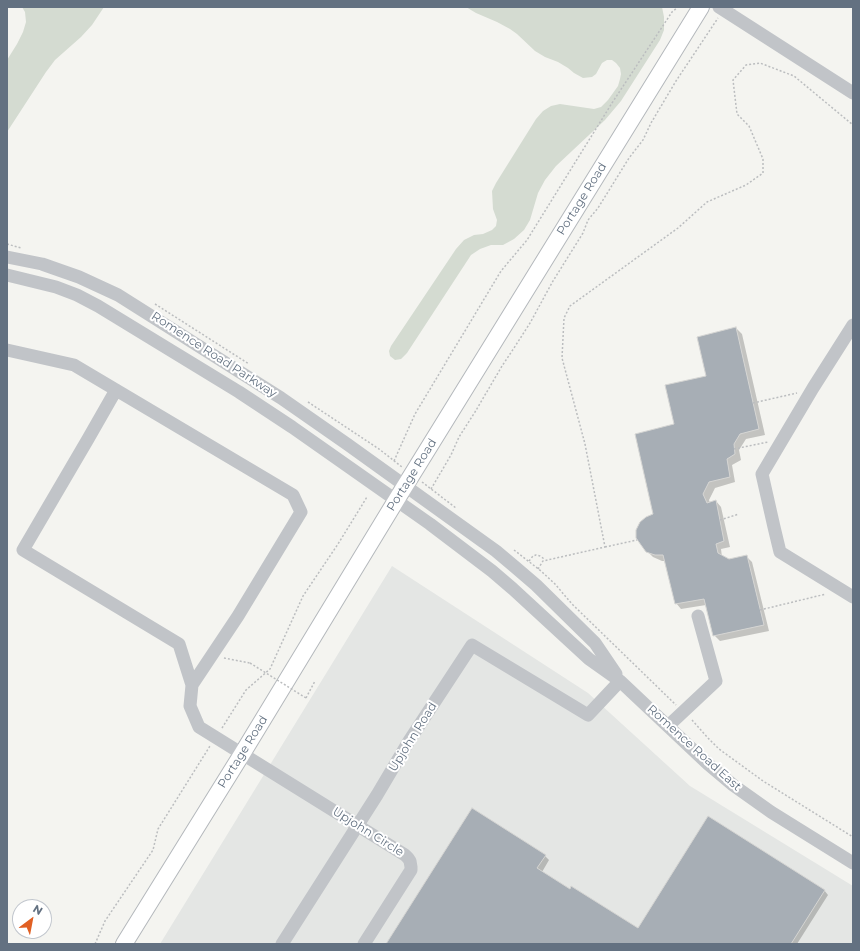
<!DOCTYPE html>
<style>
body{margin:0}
#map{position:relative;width:860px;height:951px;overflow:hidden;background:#f4f4f0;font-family:Montserrat,sans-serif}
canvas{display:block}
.frame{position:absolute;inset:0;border:8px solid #637181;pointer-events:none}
.north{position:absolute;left:12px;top:899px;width:40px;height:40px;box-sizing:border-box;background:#fff;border:1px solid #c1c6cd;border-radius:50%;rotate:32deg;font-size:11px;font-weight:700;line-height:16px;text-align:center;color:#637181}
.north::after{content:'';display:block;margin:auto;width:14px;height:18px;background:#e16023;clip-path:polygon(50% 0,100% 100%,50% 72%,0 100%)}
</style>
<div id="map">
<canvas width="860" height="951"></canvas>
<div class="frame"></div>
<div class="north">N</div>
</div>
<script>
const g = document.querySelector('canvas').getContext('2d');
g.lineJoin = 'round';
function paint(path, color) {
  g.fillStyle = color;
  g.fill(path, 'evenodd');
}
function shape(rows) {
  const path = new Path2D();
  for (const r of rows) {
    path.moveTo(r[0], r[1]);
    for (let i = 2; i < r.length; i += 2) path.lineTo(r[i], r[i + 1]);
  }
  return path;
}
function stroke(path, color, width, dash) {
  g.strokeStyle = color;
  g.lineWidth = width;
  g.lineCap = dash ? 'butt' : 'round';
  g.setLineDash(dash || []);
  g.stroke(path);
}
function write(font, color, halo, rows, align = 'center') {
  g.font = font + ' Montserrat,sans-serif';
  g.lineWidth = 4;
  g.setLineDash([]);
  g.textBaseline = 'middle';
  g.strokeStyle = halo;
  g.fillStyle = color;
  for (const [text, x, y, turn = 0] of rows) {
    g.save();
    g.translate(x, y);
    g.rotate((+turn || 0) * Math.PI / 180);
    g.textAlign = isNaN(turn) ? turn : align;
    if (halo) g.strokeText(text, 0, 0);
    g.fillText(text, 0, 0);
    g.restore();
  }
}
paint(shape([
 [392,566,588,693,690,786,853,886,853,944,160,944]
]), '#e4e6e4');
paint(shape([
 [22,7,104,7,92,25,81,37,55,60,46,72,7,132,7,60,17,44,23,32,26,22,25,12],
 [466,7,662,7,664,17,664,30,660,40,621,101,605,120,556,166,545,180,538,193,530,220,524,230,514,239,503,245,491,245,480,249,471,255,407,353,401,359,395,360,390,356,389,351,391,346,456,249,464,240,474,235,483,234,492,230,496,226,497,220,493,209,492,191,496,183,536,119,543,111,551,106,560,104,594,109,601,107,608,100,618,86,620,79,621,74,620,68,616,63,612,60,607,60,602,63,596,74,592,77,583,78,574,73,568,68,558,62,545,57,535,51,517,34,510,29,497,22,476,13]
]), '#d4dbd1');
paint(shape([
 [736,328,742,334,765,435,746,439,739,450,741,460,732,465,735,482,715,488,709,500,710,503,716,501,721,507,730,547,721,549,722,557,729,560,746,556,752,562,769,631,720,641,714,635,706,605,681,609,676,603,665,561,662,561,653,557,647,551,675,424,707,377],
 [545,856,549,860,542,872,570,890,638,929,824,890,828,895,797,944,387,944]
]), '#0003');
const building = shape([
 [736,327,759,429,740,434,734,444,735,454,727,459,730,477,709,482,703,494,707,503,716,500,724,541,716,544,718,553,729,559,747,555,764,625,713,636,704,599,675,604,663,555,655,555,646,552,636,538,636,530,640,522,646,517,653,514,635,434,674,424,665,385,706,376,697,337,736,327],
 [472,808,546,855,537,868,570,889,571,886,638,928,708,816,825,890,791,944,386,944,472,808]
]);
paint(building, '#a7aeb5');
stroke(building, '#d5d5d3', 1);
const major = shape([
 [124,944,242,754,400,494,701,7]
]);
stroke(major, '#b4b8bc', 18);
stroke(shape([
 [7,244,21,248],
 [155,304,249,364],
 [308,402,379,449,402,467],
 [753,403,797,393],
 [734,449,768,442],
 [394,461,415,414,501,271,527,240,612,103,672,12,678,7],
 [422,482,456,508],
 [431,489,451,455,459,437,475,412,502,366,514,348,530,323,553,281,583,233,588,220,598,208,629,158,643,140,651,123,676,81,718,18],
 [720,520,739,514],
 [605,547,637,540],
 [514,550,541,571,555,584,572,604,676,705],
 [529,561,533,556,536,555,540,556,543,558,543,561],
 [538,569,543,561,605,547,585,444,562,358,564,318,570,306,678,228,707,202,746,185,763,173,763,159,749,126,737,114,733,80,746,65,760,63,794,76,853,125],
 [760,610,826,594],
 [224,658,250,663],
 [306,698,315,681],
 [692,720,708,738,719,749,763,781,853,837],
 [222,728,246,690,270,669,303,596,338,544,367,497],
 [95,944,105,921,153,850,158,829,210,746]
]), '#bbbdbf', 1.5, [2, 2]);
stroke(shape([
 [719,7,853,93],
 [7,257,42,264,59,270,79,277,118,295,281,398,347,444,496,551,515,567,536,585,595,643,616,674],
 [7,275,56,287,77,295,98,306,239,392,292,427,430,524,492,571,513,589,589,659,620,681,708,764,733,785,771,812,853,863],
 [853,325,813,388,762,474,774,527,780,552,853,597],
 [7,350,74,365,293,495,301,512,238,616,192,685,190,706,199,727,405,855,408,858,410,861,411,867,411,870,364,944],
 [116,390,88,439,23,550,179,644,192,685],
 [668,726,716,681,698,616],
 [282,944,377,795,409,741,472,645,588,715,620,681]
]), '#c1c4c8', 13);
stroke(major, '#fff', 16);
stroke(shape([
 [250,663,306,698]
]), '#bbbdbf', 1.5, [2, 2]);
write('12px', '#637181', '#fff', [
 ["Portage Road",582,199,-58],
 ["Romence Road Parkway",214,355,33],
 ["Portage Road",412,475,-58],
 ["Upjohn Road",413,737,-58],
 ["Romence Road East",694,748,42],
 ["Portage Road",243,752,-58],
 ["Upjohn Circle",368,832,32]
]);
</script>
